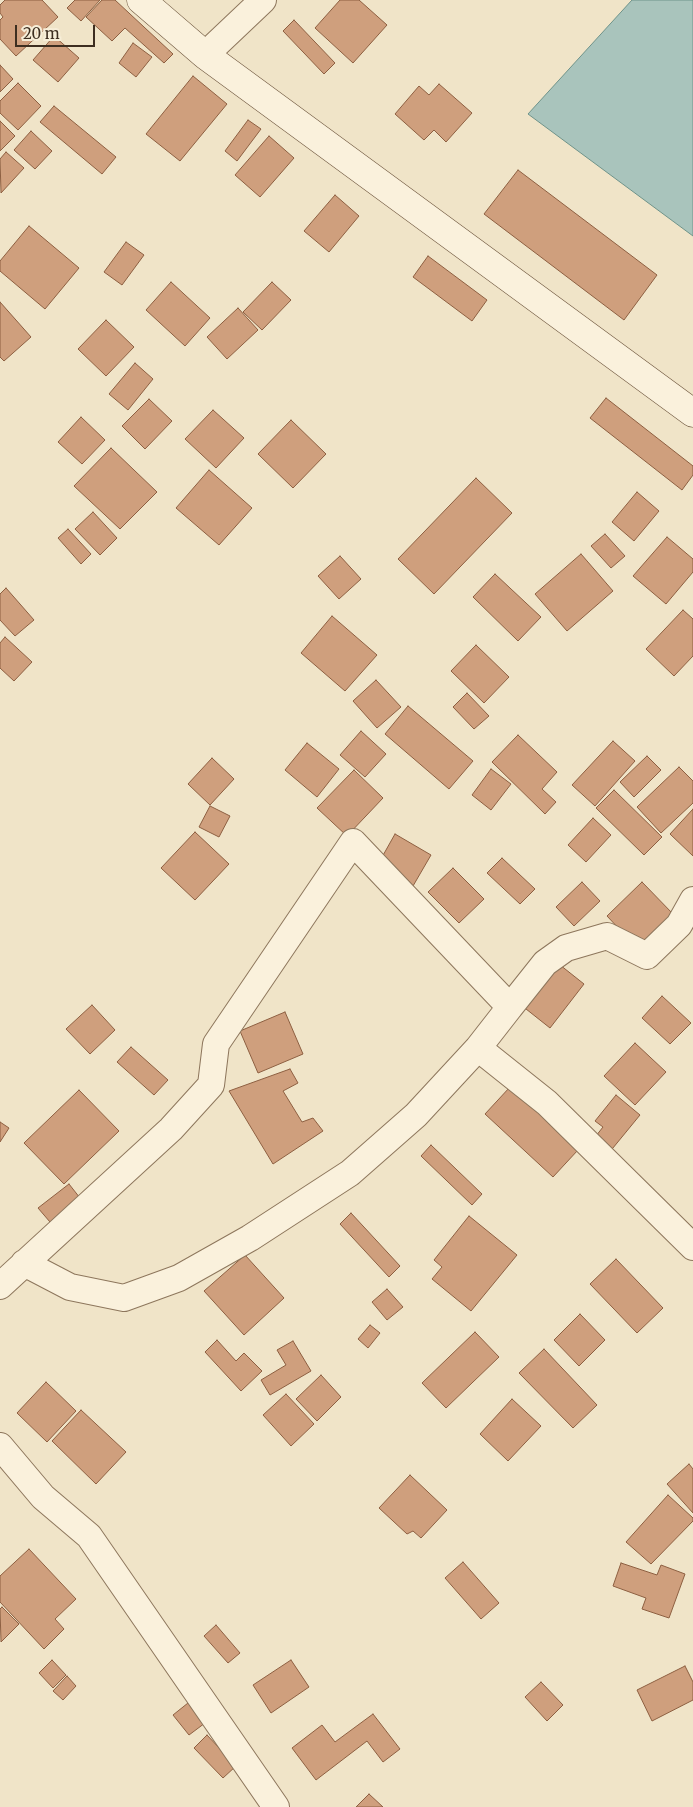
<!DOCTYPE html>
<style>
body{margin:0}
#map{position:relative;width:693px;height:1807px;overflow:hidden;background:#f0e4c8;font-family:Merriweather,serif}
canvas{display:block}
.scale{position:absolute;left:15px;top:25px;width:80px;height:22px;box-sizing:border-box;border:2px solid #3d2e20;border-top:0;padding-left:6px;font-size:15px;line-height:18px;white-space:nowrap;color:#3d2e20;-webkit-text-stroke:4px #f7eed8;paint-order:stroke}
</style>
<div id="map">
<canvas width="693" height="1807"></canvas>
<div class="scale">20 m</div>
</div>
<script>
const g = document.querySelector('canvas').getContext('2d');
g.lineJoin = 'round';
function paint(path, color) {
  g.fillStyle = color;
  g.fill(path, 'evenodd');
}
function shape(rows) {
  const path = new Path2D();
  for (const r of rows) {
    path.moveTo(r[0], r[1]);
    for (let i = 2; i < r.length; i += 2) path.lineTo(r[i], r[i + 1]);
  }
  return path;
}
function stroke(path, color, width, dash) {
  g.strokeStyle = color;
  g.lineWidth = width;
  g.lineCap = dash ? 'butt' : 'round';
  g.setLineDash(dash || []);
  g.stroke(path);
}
const water = shape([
 [632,0,693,0,693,236,528,114,632,0]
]);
paint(water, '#a9c4bc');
stroke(water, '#6f938a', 1);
const building = shape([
 [5,0,42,0,58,17,16,56,0,39,0,20,3,17,0,13,0,5,5,0],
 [75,0,100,0,81,21,67,8,75,0],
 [102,0,115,0,173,54,164,63,125,28,112,41,86,17,102,0],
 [340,0,359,0,387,25,353,63,315,28,340,0],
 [294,20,335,63,324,74,283,31,294,20],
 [54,36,79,58,58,82,33,60,54,36],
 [133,43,152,57,136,77,119,63,133,43],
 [0,65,13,79,0,92,0,65],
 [193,76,227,104,180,161,146,134,193,76],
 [18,83,41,106,18,130,0,113,0,101,18,83],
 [439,84,472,113,446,142,434,130,424,140,395,114,419,86,429,95,439,84],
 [54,106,116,157,102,174,40,122,54,106],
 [248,120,261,129,237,161,225,151,248,120],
 [0,121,15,136,0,151,0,121],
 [31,131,52,151,35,169,14,150,31,131],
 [269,136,294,158,260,197,235,175,269,136],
 [6,152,24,168,1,193,0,159,6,152],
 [518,170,657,275,624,320,484,214,518,170],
 [335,195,359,216,329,252,304,231,335,195],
 [29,226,79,268,45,309,0,271,0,261,29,226],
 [126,242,144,255,122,285,104,272,126,242],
 [428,256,487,300,472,321,413,277,428,256],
 [171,282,210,318,185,346,146,310,171,282],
 [272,282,291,300,262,330,243,312,272,282],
 [0,302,31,337,4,361,0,357,0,302],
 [238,308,258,330,227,359,207,337,238,308],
 [106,320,134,347,106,376,78,349,106,320],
 [135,363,153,379,128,410,109,394,135,363],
 [606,398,693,466,693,475,682,490,590,418,606,398],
 [149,399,172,421,145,449,122,426,149,399],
 [213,410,244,438,216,468,185,439,213,410],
 [81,417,105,440,82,464,58,442,81,417],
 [291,420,326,454,293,488,258,454,291,420],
 [111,448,157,492,120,529,74,486,111,448],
 [209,470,252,508,219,545,176,508,209,470],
 [476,478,512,513,434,594,398,559,476,478],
 [637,492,659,511,634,541,612,522,637,492],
 [93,512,117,538,100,555,75,529,93,512],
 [68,529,91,554,81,564,58,538,68,529],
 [605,534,625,556,611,568,591,546,605,534],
 [667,537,693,559,693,572,666,604,633,576,667,537],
 [581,554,613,591,567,631,535,594,581,554],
 [340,556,361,579,339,599,318,576,340,556],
 [495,574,541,617,518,641,473,597,495,574],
 [6,588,34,620,15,636,0,620,0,594,6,588],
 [683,610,693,619,693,656,674,676,646,649,683,610],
 [332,616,377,655,345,691,301,653,332,616],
 [5,637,32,662,14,681,0,668,0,643,5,637],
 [476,645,509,677,484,703,451,671,476,645],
 [376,680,401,707,377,728,353,701,376,680],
 [467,693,489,716,474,729,453,707,467,693],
 [408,706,473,761,449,789,385,734,408,706],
 [361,731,386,754,365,777,340,755,361,731],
 [518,735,557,772,542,789,556,802,545,814,492,762,518,735],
 [613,741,635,761,595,806,572,785,613,741],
 [307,743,339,769,317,797,285,770,307,743],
 [647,756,661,770,634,797,620,782,647,756],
 [212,758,234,779,210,805,188,784,212,758],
 [679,767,693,781,693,803,661,833,637,807,679,767],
 [491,769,511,784,491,810,472,795,491,769],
 [354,770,383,798,347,836,317,808,354,770],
 [614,790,662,837,644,855,596,808,614,790],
 [210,806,230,816,219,837,199,827,210,806],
 [693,809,693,856,670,834,693,809],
 [593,818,611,835,586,862,568,845,593,818],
 [195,832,229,864,195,900,161,868,195,832],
 [395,834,431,855,413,886,377,866,395,834],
 [502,858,535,889,520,904,487,873,502,858],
 [453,868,484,899,459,923,428,892,453,868],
 [582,882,600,901,574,926,556,907,582,882],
 [642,882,673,914,637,948,607,916,642,882],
 [555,961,584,984,550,1028,521,1005,555,961],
 [662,996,691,1023,670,1044,642,1018,662,996],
 [92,1005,115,1030,90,1054,66,1029,92,1005],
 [285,1012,303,1054,258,1073,240,1031,285,1012],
 [635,1043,666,1072,635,1105,604,1076,635,1043],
 [131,1047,168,1080,154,1095,117,1062,131,1047],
 [290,1069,298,1083,283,1091,302,1122,313,1118,323,1131,273,1164,229,1091,290,1069],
 [510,1087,578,1150,553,1177,485,1114,510,1087],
 [79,1090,119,1131,64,1184,24,1143,79,1090],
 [616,1095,640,1115,608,1154,592,1141,603,1127,595,1121,616,1095],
 [0,1122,9,1128,0,1142,0,1122],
 [431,1145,482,1194,472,1205,421,1156,431,1145],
 [69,1184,80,1198,50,1222,38,1208,69,1184],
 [351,1213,400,1266,389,1277,340,1224,351,1213],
 [469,1216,517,1255,471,1311,432,1279,442,1267,434,1260,469,1216],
 [245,1255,284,1298,244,1335,204,1291,245,1255],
 [616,1259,663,1308,637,1333,590,1284,616,1259],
 [387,1289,403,1307,387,1320,372,1302,387,1289],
 [580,1314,605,1340,579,1366,554,1340,580,1314],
 [370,1325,380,1333,368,1348,358,1339,370,1325],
 [475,1332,499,1357,446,1408,422,1383,475,1332],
 [217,1340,236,1361,244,1353,262,1371,241,1391,205,1352,217,1340],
 [293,1341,311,1371,270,1395,261,1380,286,1365,277,1350,293,1341],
 [544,1349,597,1405,573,1428,519,1373,544,1349],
 [321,1375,341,1397,317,1421,296,1399,321,1375],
 [46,1382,76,1411,47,1442,17,1413,46,1382],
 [286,1394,314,1424,291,1446,263,1415,286,1394],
 [512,1399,541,1426,508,1461,480,1434,512,1399],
 [81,1410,126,1452,96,1484,52,1441,81,1410],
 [689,1464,693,1469,693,1513,667,1484,689,1464],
 [410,1475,447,1510,421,1538,413,1531,407,1534,379,1508,410,1475],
 [668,1495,693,1518,693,1521,651,1564,626,1542,668,1495],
 [29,1549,76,1599,55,1619,64,1629,44,1649,0,1602,0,1576,29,1549],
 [463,1562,499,1603,481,1619,445,1578,463,1562],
 [621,1563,657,1575,661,1565,685,1574,669,1618,642,1609,646,1598,613,1586,621,1563],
 [2,1607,19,1624,1,1642,0,1609,2,1607],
 [216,1625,240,1653,228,1663,204,1636,216,1625],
 [52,1660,66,1675,53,1688,39,1673,52,1660],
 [291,1660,309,1687,271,1713,253,1685,291,1660],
 [685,1666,693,1682,693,1700,652,1721,637,1690,685,1666],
 [67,1676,76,1686,63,1700,53,1691,67,1676],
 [541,1682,563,1705,547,1721,525,1697,541,1682],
 [193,1699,209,1720,189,1735,173,1715,193,1699],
 [373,1714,400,1749,383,1762,367,1741,316,1780,292,1748,322,1725,335,1742,373,1714],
 [207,1735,236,1766,223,1778,194,1748,207,1735],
 [369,1794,383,1807,356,1807,369,1794]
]);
paint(building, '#cf9f7d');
stroke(building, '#8d5f41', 1);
const street = shape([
 [205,55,263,0],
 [510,1007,478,1048,547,1103,693,1247],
 [24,1263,70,1287,124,1298,179,1278,250,1238,350,1173,416,1115,478,1048],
 [0,1286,171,1129,211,1085,216,1044,353,842,510,1007,545,963,566,948,607,936,647,956,679,925,693,900],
 [0,1446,43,1497,89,1536,276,1807]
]);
const secondary = shape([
 [141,0,205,55,693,413]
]);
stroke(street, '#8d765c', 28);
stroke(secondary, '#6f573f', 29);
stroke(street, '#faf1dc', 26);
stroke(secondary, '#faf1dc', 28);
</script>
